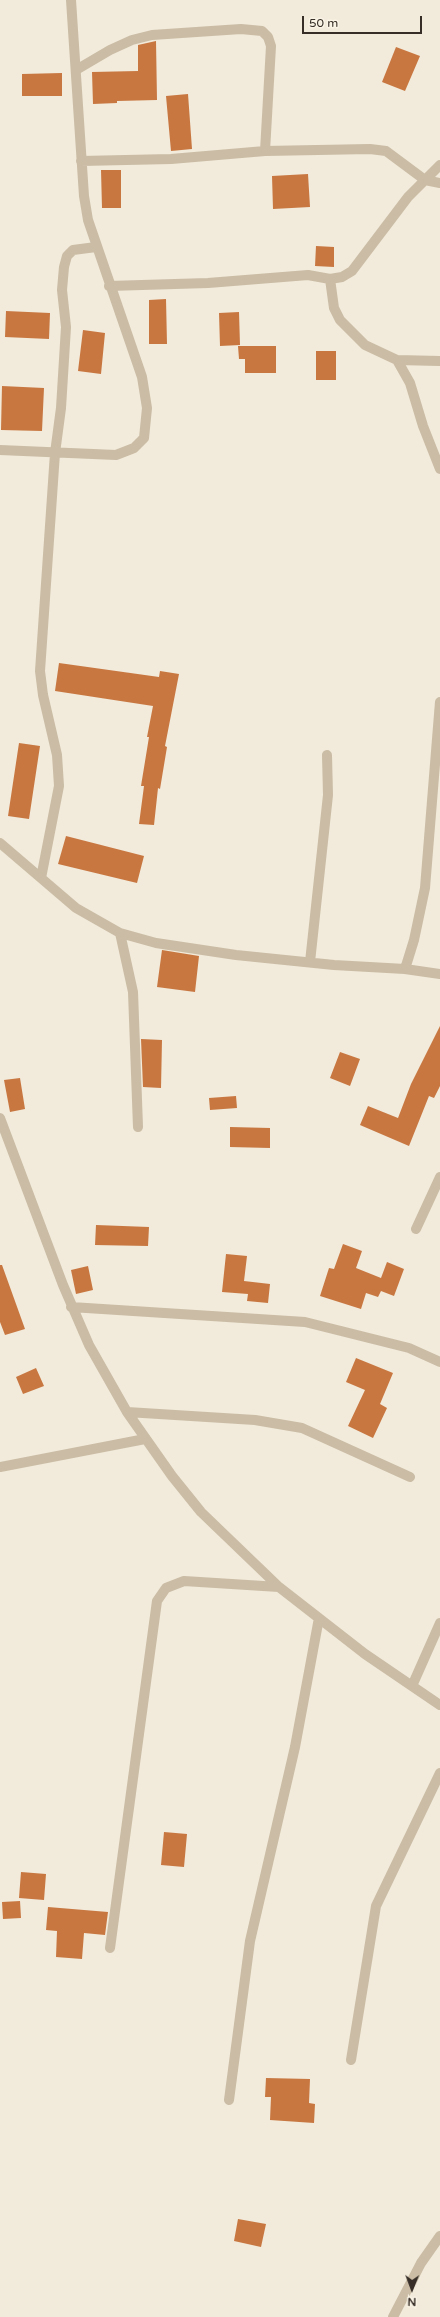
<!DOCTYPE html>
<style>
body{margin:0}
#map{position:relative;width:440px;height:2317px;overflow:hidden;background:#f2eada;font-family:"Varela Round",sans-serif}
canvas{display:block}
.north{position:absolute;left:392px;top:2269px;width:40px;height:40px;-webkit-text-stroke:3px #faf4e6;paint-order:stroke;rotate:181deg;font-size:11px;font-weight:700;line-height:16px;text-align:center;color:#362e27}
.north::after{content:'';display:block;margin:auto;width:14px;height:18px;background:#362e27;clip-path:polygon(50% 0,100% 100%,50% 72%,0 100%)}
.scale{position:absolute;left:302px;top:16px;width:120px;height:18px;box-sizing:border-box;border:2px solid #362e27;border-top:0;padding-left:5px;font-size:12px;line-height:14px;white-space:nowrap;color:#362e27;-webkit-text-stroke:3px #faf4e6;paint-order:stroke}
</style>
<div id="map">
<canvas width="440" height="2317"></canvas>
<div class="north">N</div>
<div class="scale">50 m</div>
</div>
<script>
const g = document.querySelector('canvas').getContext('2d');
g.lineJoin = 'round';
function paint(path, color) {
  g.fillStyle = color;
  g.fill(path, 'evenodd');
}
function shape(rows) {
  const path = new Path2D();
  for (const r of rows) {
    path.moveTo(r[0], r[1]);
    for (let i = 2; i < r.length; i += 2) path.lineTo(r[i], r[i + 1]);
  }
  return path;
}
function stroke(path, color, width, dash) {
  g.strokeStyle = color;
  g.lineWidth = width;
  g.lineCap = dash ? 'butt' : 'round';
  g.setLineDash(dash || []);
  g.stroke(path);
}
paint(shape([
 [156,41,157,100,117,101,117,103,93,104,92,72,138,71,138,45],
 [396,47,420,56,405,91,382,82],
 [62,73,62,96,22,96,22,74],
 [188,94,192,149,171,151,166,96],
 [101,170,121,170,121,208,102,208],
 [308,174,310,207,273,209,272,176],
 [316,246,334,247,334,267,315,266],
 [166,299,167,344,149,344,149,300],
 [6,311,50,313,49,339,5,337],
 [239,312,240,345,220,346,219,313],
 [83,330,105,333,101,374,78,371],
 [238,346,276,346,276,373,245,373,245,359,239,359],
 [316,351,336,351,336,380,316,380],
 [2,386,44,388,42,431,1,430],
 [59,663,159,677,160,671,179,674,165,746,167,747,160,789,158,788,154,825,139,824,144,786,141,786,149,737,147,737,153,706,55,691],
 [19,743,40,746,29,819,8,816],
 [66,836,144,856,137,883,58,864],
 [162,950,199,956,195,992,157,987],
 [440,1026,440,1086,434,1098,429,1096,409,1146,360,1125,368,1106,398,1118,411,1084],
 [141,1039,162,1040,161,1088,143,1087],
 [340,1052,360,1059,350,1086,330,1078],
 [20,1078,25,1109,10,1112,4,1080],
 [236,1096,237,1108,210,1110,209,1098],
 [230,1127,270,1128,270,1148,230,1147],
 [96,1225,149,1227,148,1246,95,1245],
 [343,1244,362,1251,356,1268,381,1278,387,1262,404,1269,394,1296,381,1291,378,1297,366,1293,361,1309,320,1296,329,1268,334,1269],
 [226,1254,247,1256,244,1281,270,1284,268,1303,247,1301,248,1294,222,1292],
 [0,1265,2,1265,25,1329,5,1335,0,1322],
 [88,1266,93,1290,76,1294,71,1270],
 [356,1358,393,1373,380,1404,387,1408,373,1438,348,1426,365,1390,346,1382],
 [36,1368,44,1386,23,1394,16,1377],
 [164,1832,187,1834,184,1867,161,1865],
 [21,1872,46,1874,44,1900,19,1898],
 [20,1901,21,1918,3,1919,2,1902],
 [48,1907,108,1912,105,1935,84,1933,82,1959,56,1957,57,1931,46,1930],
 [266,2078,310,2079,309,2103,315,2104,314,2123,270,2120,271,2097,265,2097],
 [238,2219,266,2224,261,2247,234,2241]
]), '#c87741');
stroke(shape([
 [76,70,110,50,132,40,152,35,241,29,262,31,268,37,271,46,265,151],
 [81,161,171,159,265,151,370,149,386,151,425,180,440,183],
 [330,279,334,308,340,320,365,345,397,360,440,361],
 [109,286,208,283,308,275,330,279,342,277,352,271,408,197,440,165],
 [397,360,410,383,423,426,440,469],
 [0,450,116,455,134,448,144,438,147,408,142,377,88,220,84,196,71,0],
 [0,843,76,908,120,933,156,943,236,955,334,965,405,969,440,974],
 [41,878,59,786,57,755,43,695,40,671,55,453,61,408,66,327,62,290,64,267,67,256,73,250,96,247],
 [120,933,133,992,138,1127],
 [310,962,328,795,327,755],
 [405,969,414,940,425,888,440,702],
 [0,1118,63,1285,89,1345,127,1412,172,1476,201,1512,279,1587,365,1654,440,1705],
 [416,1229,440,1177],
 [71,1307,305,1322,409,1348,440,1362],
 [127,1412,255,1420,302,1428,410,1477],
 [0,1467,145,1439],
 [412,1686,440,1623],
 [110,1948,157,1601,166,1588,184,1581,279,1587],
 [351,2060,376,1906,440,1773],
 [229,2100,250,1941,295,1747,319,1618],
 [393,2317,421,2263,440,2236]
]), '#cabca5', 10);
</script>
